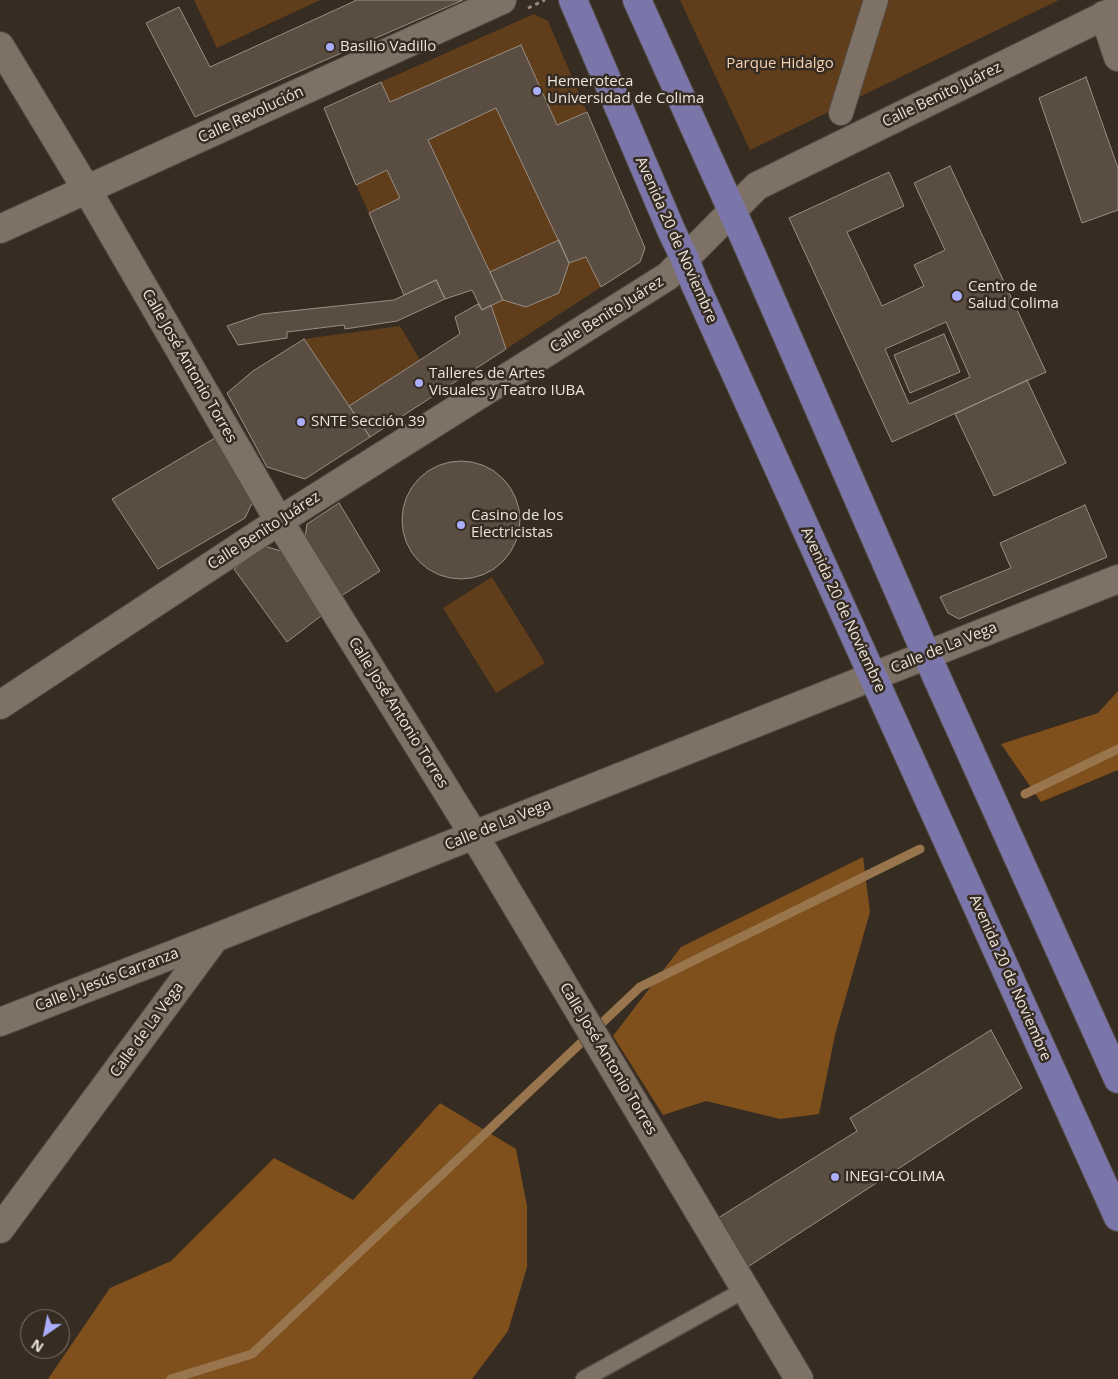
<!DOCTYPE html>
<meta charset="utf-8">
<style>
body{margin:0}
#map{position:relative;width:1118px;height:1379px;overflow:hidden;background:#372c22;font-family:"Open Sans",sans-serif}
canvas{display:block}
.north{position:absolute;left:20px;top:1309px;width:50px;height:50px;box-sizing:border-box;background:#372c22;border:1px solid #7f766d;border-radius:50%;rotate:213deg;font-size:14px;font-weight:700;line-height:20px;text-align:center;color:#ebe4dd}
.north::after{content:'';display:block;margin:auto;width:18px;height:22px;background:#abaffb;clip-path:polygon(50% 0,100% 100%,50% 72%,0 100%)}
</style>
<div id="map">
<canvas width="1118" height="1379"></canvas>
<div class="north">N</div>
</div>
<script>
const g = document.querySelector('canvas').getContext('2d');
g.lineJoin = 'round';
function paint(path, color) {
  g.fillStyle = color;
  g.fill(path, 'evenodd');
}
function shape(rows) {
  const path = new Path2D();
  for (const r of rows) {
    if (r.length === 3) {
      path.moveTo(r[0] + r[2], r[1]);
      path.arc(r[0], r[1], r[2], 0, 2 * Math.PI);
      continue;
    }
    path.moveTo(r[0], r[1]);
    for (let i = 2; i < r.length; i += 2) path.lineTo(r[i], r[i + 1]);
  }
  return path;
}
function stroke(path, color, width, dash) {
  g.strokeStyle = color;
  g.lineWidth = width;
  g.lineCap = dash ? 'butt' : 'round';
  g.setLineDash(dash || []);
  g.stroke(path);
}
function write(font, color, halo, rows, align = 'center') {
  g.font = font + ' "Open Sans",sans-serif';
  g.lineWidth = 5;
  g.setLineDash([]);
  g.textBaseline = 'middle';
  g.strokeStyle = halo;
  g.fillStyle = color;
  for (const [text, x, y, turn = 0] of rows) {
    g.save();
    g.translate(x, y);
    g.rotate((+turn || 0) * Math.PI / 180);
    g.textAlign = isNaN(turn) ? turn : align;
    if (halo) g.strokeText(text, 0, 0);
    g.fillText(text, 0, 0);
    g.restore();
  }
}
paint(shape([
 [194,0,320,0,217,48],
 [680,0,1059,0,750,150],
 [534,14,548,21,587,112,557,125,521,45,390,102,381,82],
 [496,108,559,240,490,272,428,140],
 [387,170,400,198,369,213,356,185],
 [586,257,601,287,506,349,491,305,503,300,527,307,559,293,569,263],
 [400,326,420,360,349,406,304,339],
 [492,577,545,663,496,693,443,608]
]), '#613e1b');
paint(shape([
 [1118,691,1118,770,1041,802,1001,744,1098,713],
 [863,857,870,912,835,1035,819,1114,780,1119,706,1101,663,1115,613,1036,681,947],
 [440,1103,516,1149,527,1206,527,1267,508,1331,472,1379,48,1379,110,1288,171,1261,274,1158,353,1200]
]), '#7f4f1c');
stroke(shape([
 [1025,794,1118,749],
 [171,1379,252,1354,640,987,920,849]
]), '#98754c', 9);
const building = shape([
 [355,0,463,0,195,117,146,23,179,7,210,67,355,1,355,0],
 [521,45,557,125,587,112,645,248,640,262,601,287,586,257,569,263,496,108,428,140,503,300,482,310,472,290,445,299,436,280,404,295,369,213,400,198,387,170,356,185,324,108,381,82,390,102,521,45],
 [1086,77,1118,168,1118,210,1082,223,1039,98,1086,77],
 [950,166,1046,372,892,442,789,218,889,172,904,206,847,232,882,306,924,286,914,265,945,250,914,183,950,166],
 [944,334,960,372,910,393,894,355,944,334],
 [559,240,569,263,559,293,526,307,503,300,490,272,559,240],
 [436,280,445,299,397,321,345,329,344,325,287,332,287,338,238,345,227,326,262,314,394,300,436,280],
 [478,304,482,310,491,305,506,349,370,437,349,406,460,334,455,317,478,304],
 [946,322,970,377,909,404,885,349,946,322],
 [304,339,370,437,305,479,267,467,227,393,253,371,304,339],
 [1027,380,1066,463,994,496,955,414,1027,380],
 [215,438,253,501,245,518,158,569,112,499,215,438],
 [461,520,59],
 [339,503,380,571,341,596,305,538,307,524,339,503],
 [1085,505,1107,557,959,619,948,613,940,597,1011,568,1000,543,1085,505],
 [264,546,281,551,321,616,287,642,234,569,264,546],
 [991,1030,1022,1088,740,1272,710,1223,857,1131,850,1118,991,1030]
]);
paint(building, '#5a4e43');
stroke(building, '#9b8e82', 1);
const service = shape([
 [584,1379,746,1289]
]);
const pedestrian = shape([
 [841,113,876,0]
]);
const minor = shape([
 [1104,15,1118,57],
 [0,46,93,200,279,521,474,835,799,1379],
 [0,229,502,0],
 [0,705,279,521,668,276,757,186,1118,9],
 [0,1022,215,938,1118,579],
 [0,1229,215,938]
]);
const primary = shape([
 [573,0,672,232,685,259,694,282,1118,1217],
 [637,0,744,237,919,638,1118,1079]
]);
stroke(service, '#534a42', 19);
stroke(pedestrian, '#534a42', 26);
stroke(minor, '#534a42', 30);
stroke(primary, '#534a42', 30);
stroke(shape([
 [528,8,545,0]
]), '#938a81', 3, [4, 4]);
stroke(service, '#7e7166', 16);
stroke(pedestrian, '#7e7166', 24);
stroke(minor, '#7e7166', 28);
stroke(primary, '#7a76a9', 28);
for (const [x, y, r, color] of [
 [330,47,5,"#abaffb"],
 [537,91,5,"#abaffb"],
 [957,296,6,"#abaffb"],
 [419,383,5,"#abaffb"],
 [301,422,5,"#abaffb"],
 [461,525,5,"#abaffb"],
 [835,1177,5,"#abaffb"]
]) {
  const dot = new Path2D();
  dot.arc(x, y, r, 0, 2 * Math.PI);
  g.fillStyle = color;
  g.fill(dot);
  stroke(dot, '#372c22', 2);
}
write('15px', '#ebe4dd', '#372c22', [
 ["Basilio Vadillo",340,47],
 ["Hemeroteca",547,82],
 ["Universidad de Colima",547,99],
 ["Centro de",968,287],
 ["Salud Colima",968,304],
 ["Talleres de Artes",429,374],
 ["Visuales y Teatro IUBA",429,391],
 ["SNTE Sección 39",311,422],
 ["Casino de los",471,516],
 ["Electricistas",471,533],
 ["INEGI-COLIMA",845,1177]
], 'left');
write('15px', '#f3d0b0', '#372c22', [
 ["Parque Hidalgo",780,64]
]);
write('15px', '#ebe4dd', '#372c22', [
 ["Calle Benito Juárez",942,95,-26],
 ["Calle Revolución",251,115,-25],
 ["Avenida 20 de Noviembre",676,240,66],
 ["Calle Benito Juárez",607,315,-32],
 ["Calle José Antonio Torres",189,366,60],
 ["Calle Benito Juárez",264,531,-33],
 ["Avenida 20 de Noviembre",843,610,65],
 ["Calle de La Vega",944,648,-22],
 ["Calle José Antonio Torres",398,713,58],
 ["Calle de La Vega",498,825,-22],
 ["Avenida 20 de Noviembre",1010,978,66],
 ["Calle J. Jesús Carranza",107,980,-21],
 ["Calle de La Vega",147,1030,-54],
 ["Calle José Antonio Torres",608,1059,59]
]);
</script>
